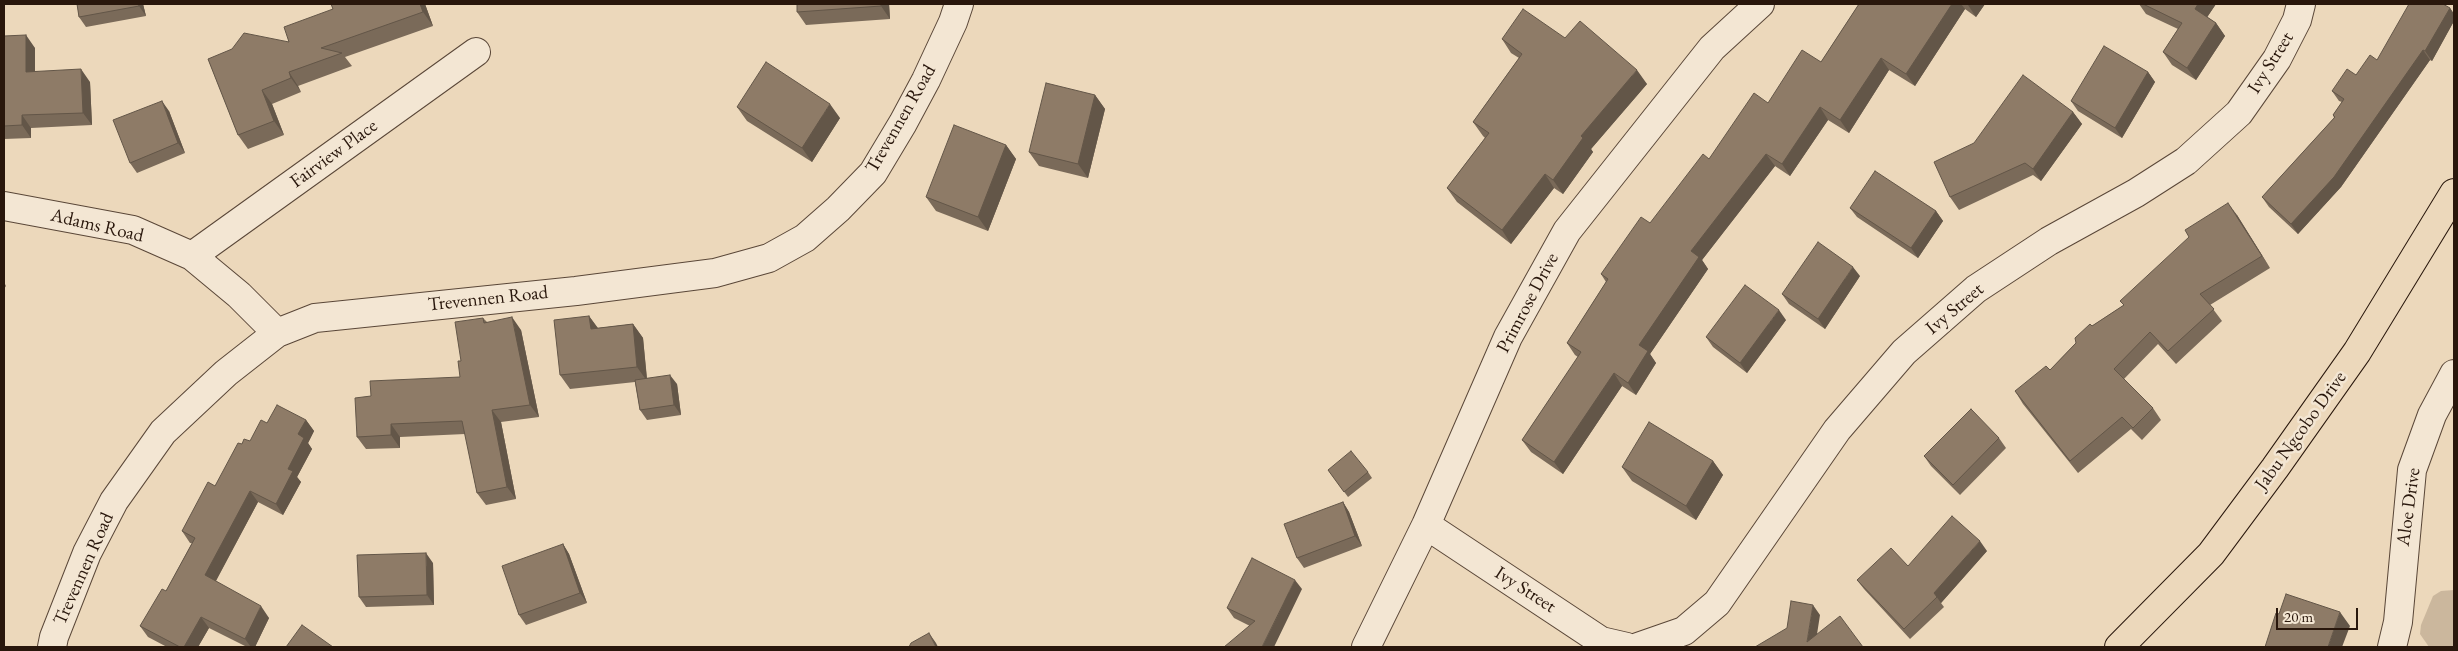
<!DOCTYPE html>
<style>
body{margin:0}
#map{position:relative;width:2458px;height:651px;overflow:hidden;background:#ecd8bb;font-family:"EB Garamond",serif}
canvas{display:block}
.frame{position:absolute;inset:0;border:5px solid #29170c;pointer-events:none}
.scale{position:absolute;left:2276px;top:608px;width:82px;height:22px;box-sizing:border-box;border:2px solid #29170c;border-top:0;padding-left:6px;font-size:15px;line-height:18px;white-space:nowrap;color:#29170c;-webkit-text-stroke:4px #f3e6d3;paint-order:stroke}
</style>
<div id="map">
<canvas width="2458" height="651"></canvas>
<div class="frame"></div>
<div class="scale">20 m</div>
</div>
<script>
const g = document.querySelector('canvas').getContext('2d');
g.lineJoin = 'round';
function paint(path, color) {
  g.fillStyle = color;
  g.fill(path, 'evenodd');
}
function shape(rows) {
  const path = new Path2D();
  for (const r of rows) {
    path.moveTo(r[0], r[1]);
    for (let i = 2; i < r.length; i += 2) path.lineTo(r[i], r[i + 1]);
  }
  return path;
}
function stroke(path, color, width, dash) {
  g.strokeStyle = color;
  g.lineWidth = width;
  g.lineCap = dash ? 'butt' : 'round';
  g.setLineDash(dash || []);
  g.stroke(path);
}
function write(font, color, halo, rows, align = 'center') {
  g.font = font + ' "EB Garamond",serif';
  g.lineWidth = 5;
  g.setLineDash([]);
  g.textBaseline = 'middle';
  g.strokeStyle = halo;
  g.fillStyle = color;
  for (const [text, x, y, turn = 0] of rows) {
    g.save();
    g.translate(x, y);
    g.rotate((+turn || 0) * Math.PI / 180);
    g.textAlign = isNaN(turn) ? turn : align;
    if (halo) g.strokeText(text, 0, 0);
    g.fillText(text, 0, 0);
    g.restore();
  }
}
paint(shape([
 [2454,590,2454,647,2429,647,2420,634,2421,625,2433,596,2441,591]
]), '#cbb79d');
const minor = shape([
 [4,206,133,230,192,256,239,295,277,333],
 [192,256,476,52],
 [1426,525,1601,641,1627,647],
 [52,647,54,637,87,553,114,501,163,432,226,373,277,333,315,318,576,291,715,273,769,258,805,238,838,209,873,173,903,123,926,80,953,22,959,4],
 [1366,647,1426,525,1508,337,1567,231,1712,48,1760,4],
 [1638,647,1684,631,1717,603,1837,430,1904,352,1976,289,2049,241,2136,193,2186,161,2239,113,2277,59,2297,20,2301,4],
 [2392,647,2398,622,2412,470,2432,415,2454,374]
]);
const major = shape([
 [2119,647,2211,554,2275,468,2357,352,2454,193]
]);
stroke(minor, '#5a4738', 30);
stroke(major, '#29170c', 30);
stroke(minor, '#f3e6d3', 28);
stroke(major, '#ecd8bb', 28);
paint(shape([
 [77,4,143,4,146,16,86,27,79,17],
 [331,4,425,4,433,26,345,57,352,66,298,86,301,92,272,104,284,135,248,149,238,135,208,59,289,42,333,9],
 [797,4,889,4,890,19,806,25,797,12],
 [1859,4,1985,4,1976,17,1965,9,1915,86,1889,70,1849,133,1828,120,1790,176,1775,166,1702,260,1708,269,1650,354,1656,363,1636,395,1622,386,1563,474,1531,452,1522,440,1578,357,1575,355,1567,343,1606,282,1601,274,1650,223,1709,159,1768,103,1821,62],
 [2139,4,2216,4,2207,17,2216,23,2225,36,2196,80,2172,65,2163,52,2178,29,2146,14],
 [2450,8,2454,14,2454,21,2432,61,2430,60,2341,187,2298,234,2269,207,2262,197,2334,118,2333,115,2342,102,2339,101,2332,91,2356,75],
 [4,36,35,48,35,71,90,82,92,125,31,128,31,138,4,139],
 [1565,38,1647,84,1591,149,1593,152,1563,194,1554,188,1511,244,1457,202,1447,188,1485,138,1483,136,1473,122,1519,58,1511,53,1502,39],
 [2148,72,2155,82,2122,138,2078,111,2071,101],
 [1095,95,1105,109,1088,178,1039,166,1029,152],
 [737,107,840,118,812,162,747,121],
 [169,111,185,153,137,173,130,163],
 [2073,112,2082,124,2041,181,2033,175,1959,210,1950,197],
 [1006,145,1016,159,988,231,936,211,926,197],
 [1850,208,1936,211,1943,221,1918,258,1857,217],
 [2237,215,2270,268,2210,305,2222,321,2176,364,2158,344,2124,379,2153,408,2161,420,2142,440,2131,429,2078,473,2023,404,2015,391,2050,370,2092,326,2124,305,2120,301],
 [1860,276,1825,329,1789,304,1782,294],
 [4,282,6,286,4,289],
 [589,316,598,328,633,324,643,338,647,378,677,384,681,415,647,420,640,410,635,382,570,389,560,375],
 [483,318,487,322,521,330,539,417,501,422,516,499,486,505,477,493,465,434,400,437,400,448,366,449,357,437,371,396,460,377,461,361],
 [1786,320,1747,373,1713,347,1706,337],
 [306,420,314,431,308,443,312,449,297,477,301,482,283,515,258,502,216,581,269,618,255,647,247,647,209,628,198,647,167,647,148,637,140,626,166,591,192,543,190,543,182,531,215,486,242,444],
 [1999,438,2006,448,1960,495,1931,466,1924,456],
 [1713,461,1723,475,1696,520,1632,481,1622,467],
 [1328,470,1368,472,1372,478,1348,497],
 [1343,502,1349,512,1362,546,1304,568,1297,558],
 [563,544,569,554,587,603,526,625,519,615],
 [1987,551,1941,603,1944,607,1910,639,1864,589,1857,580,1908,566],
 [433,563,434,605,366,607,359,597],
 [1302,589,1250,626,1234,618,1227,608]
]), '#7a6a59');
paint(shape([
 [138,4,143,4,146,16,139,6],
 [420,4,425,4,433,26,423,12],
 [881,4,889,4,890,19,881,6],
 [1952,4,1961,4,1965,9,1915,86,1906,74],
 [1968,4,1985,4,1976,17,1968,5],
 [2198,4,2216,4,2204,22,2195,9],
 [2450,8,2454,14,2454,21,2432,61,2425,51],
 [2216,23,2225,36,2196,80,2187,68],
 [26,35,35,48,35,84,26,72],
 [2423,50,2430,60,2341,187,2298,234,2291,224],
 [1881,58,1889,70,1849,133,1840,120],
 [81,69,90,82,92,125,83,113],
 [1637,70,1647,84,1591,149,1593,152,1563,194,1553,180,1581,136],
 [289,72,298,86,301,92,291,78],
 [2148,72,2155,82,2122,138,2115,128],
 [262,90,272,104,284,135,274,121],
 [1095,95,1105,109,1088,178,1078,164],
 [162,101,169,111,185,153,178,143],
 [830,104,840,118,812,162,802,148],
 [1820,107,1828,120,1790,176,1782,164],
 [2073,112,2082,124,2041,181,2033,169],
 [22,115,31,128,31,138,22,125],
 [1006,145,1016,159,988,231,978,217],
 [1766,154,1775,166,1702,260,1708,269,1650,354,1656,363,1636,395,1628,383,1639,345,1691,251],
 [1545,174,1554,188,1511,244,1502,230],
 [2228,203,2237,215,2270,268,2262,256],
 [1936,211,1943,221,1918,258,1911,248],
 [1853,267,1860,276,1825,329,1818,319],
 [1779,310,1786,320,1747,373,1740,363],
 [589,316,599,330,591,329],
 [512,317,521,330,539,417,530,405],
 [633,324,643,338,647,381,637,367],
 [1614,373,1622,386,1563,474,1554,462],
 [670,375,677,384,681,415,674,405],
 [492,410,501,422,516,499,507,487],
 [306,420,314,431,308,443,312,449,297,477,301,482,283,515,276,504,288,469,298,434],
 [391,424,400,437,400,448,391,435],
 [1713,461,1723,475,1696,520,1686,506],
 [250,491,258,502,213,586,205,575],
 [1343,502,1349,512,1362,546,1355,536],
 [1980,541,1987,551,1941,603,1934,593],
 [563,544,569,554,587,603,580,593],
 [426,553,433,563,434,605,427,595],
 [1295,580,1302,589,1274,647,1262,647],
 [1813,605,1820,615,1815,647,1807,642],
 [261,606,269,618,255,647,251,647,245,639],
 [2340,612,2350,626,2342,647,2328,647],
 [201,617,209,628,198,647,184,647],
 [929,633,936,643,938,647,936,647]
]), '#635648');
const building = shape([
 [77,4,138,4,139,6,79,17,77,4],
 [331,4,420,4,423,12,321,48,342,53,289,72,291,78,262,90,274,121,238,135,208,59,232,49,244,33,289,42,284,27,333,9,331,4],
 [797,4,881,4,881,6,797,12,797,4],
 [1859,4,1952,4,1906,74,1881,58,1840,120,1820,107,1782,164,1766,154,1691,251,1699,257,1639,345,1648,351,1628,383,1614,373,1554,462,1522,440,1581,352,1567,343,1608,279,1601,274,1641,217,1650,223,1703,154,1709,159,1754,93,1768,103,1802,50,1821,62,1859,4],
 [2143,4,2198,4,2195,9,2216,23,2187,68,2163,52,2182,23,2143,4],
 [2409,4,2443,4,2450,8,2425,51,2423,50,2334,177,2291,224,2262,197,2335,117,2333,115,2344,99,2332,91,2347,69,2356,75,2370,55,2377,60,2409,4],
 [1523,9,1565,38,1580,21,1637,70,1581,136,1583,138,1553,180,1545,174,1502,230,1447,188,1489,133,1473,122,1522,54,1502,39,1523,9],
 [26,35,26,72,81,69,83,113,22,115,22,125,4,126,4,36,26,35],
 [2104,46,2148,72,2115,128,2071,101,2104,46],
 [766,62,830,104,802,148,737,107,766,62],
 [2023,75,2073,112,2033,169,2025,163,1950,197,1934,162,1974,143,2023,75],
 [1046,83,1095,95,1078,164,1029,152,1046,83],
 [162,101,178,143,130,163,113,120,162,101],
 [954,125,1006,145,978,217,926,197,954,125],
 [1875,171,1936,211,1911,248,1850,208,1875,171],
 [2228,203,2262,256,2200,294,2214,309,2168,351,2150,332,2114,369,2153,408,2133,428,2122,417,2070,461,2015,391,2046,366,2050,370,2076,343,2075,338,2090,324,2092,326,2124,305,2120,301,2189,237,2185,230,2228,203],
 [1818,242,1853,267,1818,319,1782,294,1818,242],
 [1745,285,1779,310,1740,363,1706,337,1745,285],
 [589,316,591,329,633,324,637,367,560,375,554,320,589,316],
 [512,317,530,405,492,410,507,487,477,493,462,421,391,424,391,435,357,437,355,398,371,396,370,381,460,377,458,361,461,361,455,322,483,318,484,323,512,317],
 [670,375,674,405,640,410,635,380,670,375],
 [277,405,306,420,298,434,304,438,288,469,293,471,276,504,250,491,205,575,261,606,245,639,201,617,184,647,180,647,140,626,162,589,166,591,195,538,182,531,208,482,215,486,238,443,242,444,244,439,250,441,261,420,267,423,277,405],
 [1971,409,1999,438,1953,485,1924,456,1971,409],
 [1649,422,1713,461,1686,506,1622,467,1649,422],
 [1351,451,1368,472,1344,492,1328,470,1351,451],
 [1343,502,1355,536,1297,558,1284,524,1343,502],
 [1952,516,1980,541,1934,593,1937,597,1904,629,1857,580,1891,548,1908,566,1952,516],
 [563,544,580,593,519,615,502,566,563,544],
 [426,553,427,595,359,597,357,555,426,553],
 [1252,558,1295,580,1262,647,1224,647,1255,621,1227,608,1252,558],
 [2286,594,2340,612,2328,647,2265,647,2276,613,2279,614,2286,594],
 [1791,601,1813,605,1807,642,1840,616,1863,647,1755,647,1787,628,1791,601],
 [302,625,333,647,286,647,302,625],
 [929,633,936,647,909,647,911,643,929,633]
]);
paint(building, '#8e7b67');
stroke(building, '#635648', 1);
write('19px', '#29170c', '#f3e6d3', [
 ["Ivy Street",2271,63,-58],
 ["Trevennen Road",901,119,-60],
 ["Fairview Place",334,154,-36],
 ["Adams Road",97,226,13],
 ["Trevennen Road",488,299,-6],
 ["Primrose Drive",1528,303,-62],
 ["Ivy Street",1955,309,-40],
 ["Jabu Ngcobo Drive",2301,431,-54],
 ["Aloe Drive",2409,507,-82],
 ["Trevennen Road",84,569,-66],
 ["Ivy Street",1525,590,33]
]);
</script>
